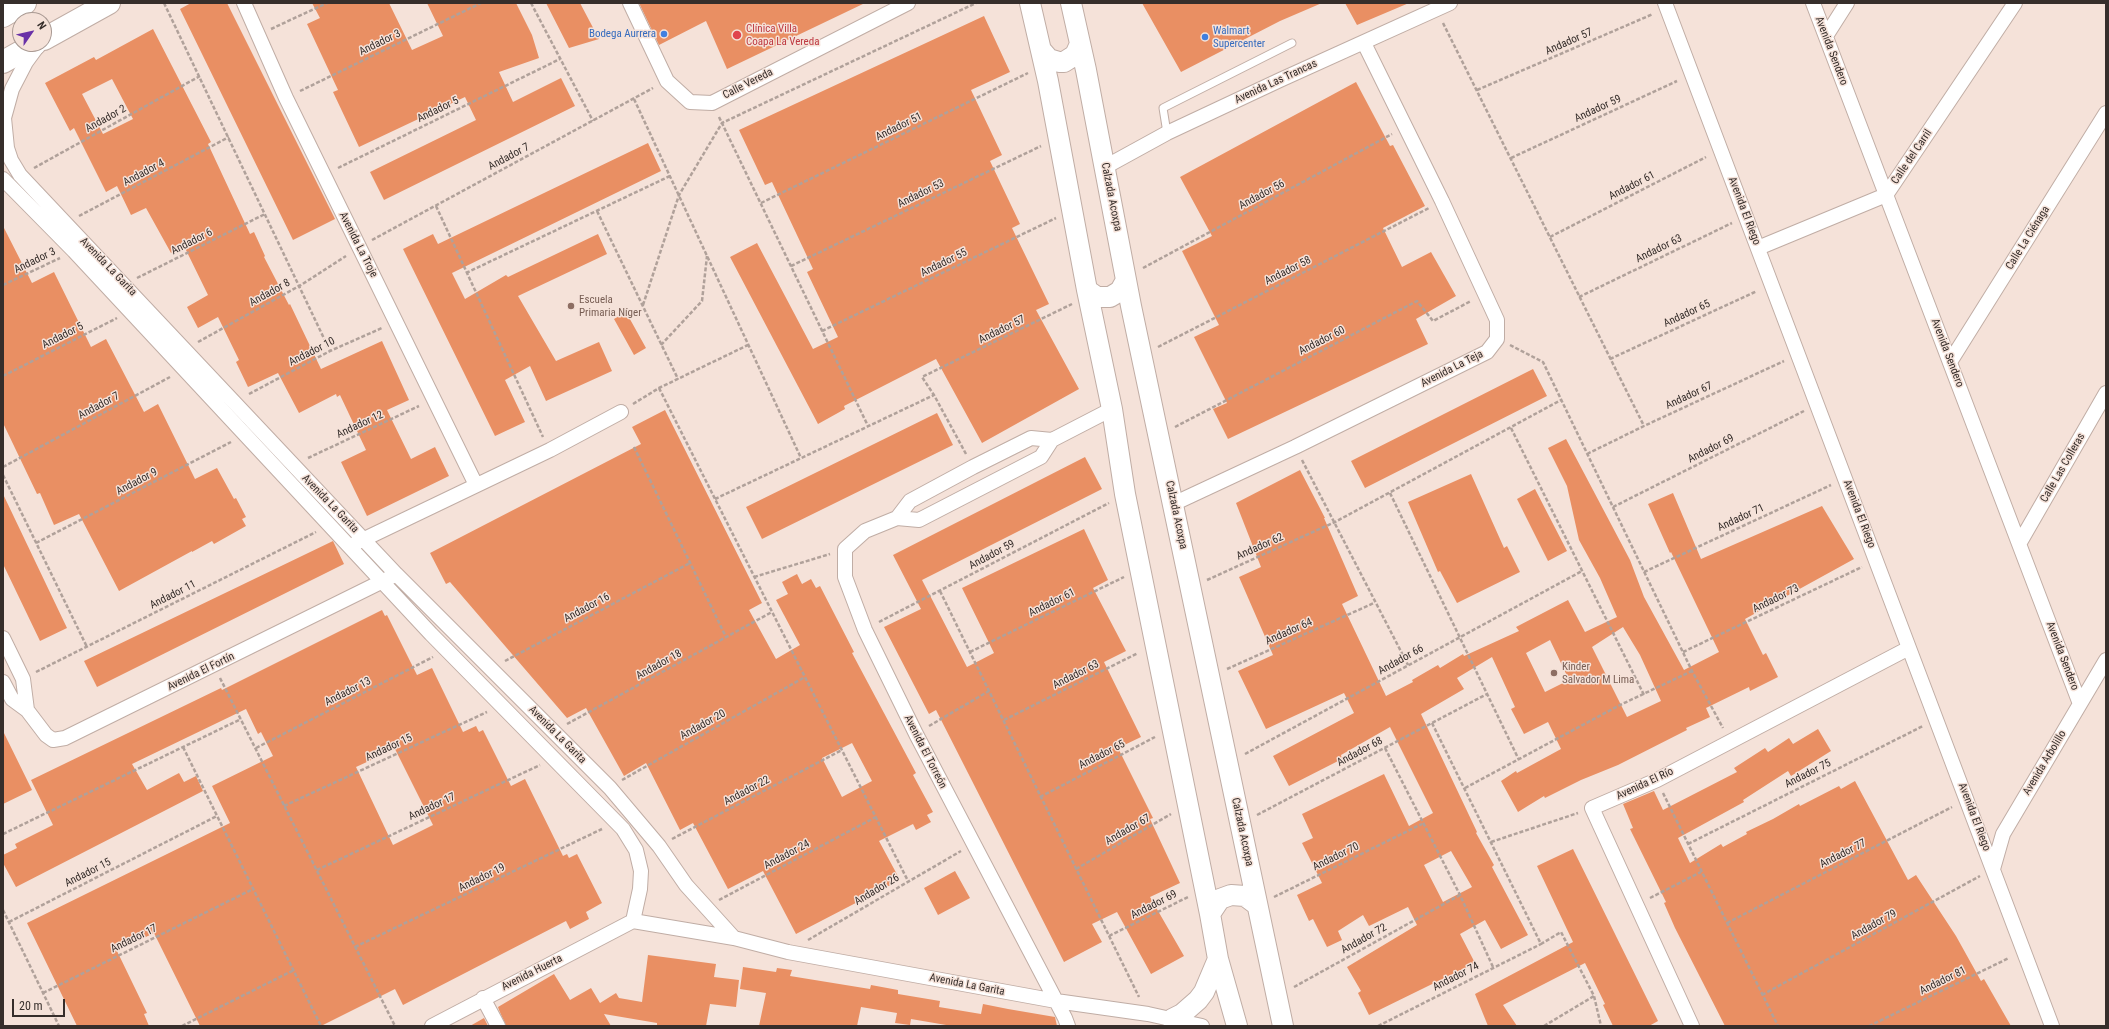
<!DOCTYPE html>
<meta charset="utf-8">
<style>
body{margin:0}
#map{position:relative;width:2109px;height:1029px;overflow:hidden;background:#f5e2d9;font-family:"Roboto Condensed",sans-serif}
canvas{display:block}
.frame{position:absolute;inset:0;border:4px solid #362e2b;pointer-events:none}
.north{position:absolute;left:12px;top:12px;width:40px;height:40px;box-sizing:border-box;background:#f5e2d9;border:1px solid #a99a93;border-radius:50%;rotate:56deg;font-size:11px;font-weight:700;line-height:16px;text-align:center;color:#362e2b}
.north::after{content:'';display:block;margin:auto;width:14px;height:18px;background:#6931a7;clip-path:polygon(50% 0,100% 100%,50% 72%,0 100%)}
.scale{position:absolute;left:12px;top:999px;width:53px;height:18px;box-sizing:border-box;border:2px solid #362e2b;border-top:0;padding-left:5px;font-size:12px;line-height:14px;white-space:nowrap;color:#362e2b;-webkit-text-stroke:3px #f5e2d9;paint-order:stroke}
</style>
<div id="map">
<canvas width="2109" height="1029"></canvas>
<div class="frame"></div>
<div class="north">N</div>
<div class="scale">20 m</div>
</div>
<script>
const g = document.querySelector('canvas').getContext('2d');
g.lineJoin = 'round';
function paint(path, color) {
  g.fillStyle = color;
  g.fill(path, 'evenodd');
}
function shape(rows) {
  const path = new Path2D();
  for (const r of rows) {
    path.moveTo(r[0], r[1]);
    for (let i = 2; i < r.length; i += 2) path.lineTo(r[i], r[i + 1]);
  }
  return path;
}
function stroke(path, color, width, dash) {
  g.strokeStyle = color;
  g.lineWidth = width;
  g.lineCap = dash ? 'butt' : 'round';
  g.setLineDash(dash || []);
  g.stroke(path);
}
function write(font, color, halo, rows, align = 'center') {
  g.font = font + ' "Roboto Condensed",sans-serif';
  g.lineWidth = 3;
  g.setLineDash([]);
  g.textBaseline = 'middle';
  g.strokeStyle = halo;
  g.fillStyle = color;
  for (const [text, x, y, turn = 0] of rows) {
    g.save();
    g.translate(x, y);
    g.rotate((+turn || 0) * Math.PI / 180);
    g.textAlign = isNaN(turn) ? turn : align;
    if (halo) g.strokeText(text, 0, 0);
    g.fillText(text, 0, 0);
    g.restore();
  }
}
paint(shape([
 [191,3,227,3,335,219,293,240,180,9],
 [312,3,389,3,412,50,443,36,427,3,516,3,532,35,539,58,499,72,513,102,561,78,575,106,384,200,370,172,476,120,465,97,359,147,333,92,338,90,307,24,320,18],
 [546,3,580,3,599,39,569,48],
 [639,3,865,3,727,69,706,21,659,45],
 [1142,3,1322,3,1280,21,1181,72],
 [1345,3,1409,3,1357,25],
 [984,16,1010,72,971,90,1002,155,990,161,1020,224,1012,228,1049,304,1036,310,1079,389,982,443,936,359,844,406,845,409,818,424,730,257,757,243,813,349,838,337,807,272,813,269,772,182,765,185,739,130],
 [153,29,211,142,208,144,250,234,254,232,265,256,264,257,289,305,290,304,321,369,382,341,409,400,387,410,411,459,435,447,449,476,367,516,341,462,366,450,340,395,337,397,336,394,299,413,278,373,248,387,236,362,239,360,218,317,198,328,187,307,208,295,184,246,171,253,146,208,131,215,117,186,106,192,74,128,70,131,45,83,94,57,96,60],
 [112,79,133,119,103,134,82,94],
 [1356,82,1390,146,1393,145,1425,206,1383,228,1402,267,1431,252,1456,296,1416,319,1428,344,1228,439,1213,409,1227,403,1194,337,1219,325,1182,251,1212,236,1180,177],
 [648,143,661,171,452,273,465,299,506,275,508,277,598,234,607,254,518,296,556,361,599,342,612,371,546,401,530,366,505,380,525,422,495,436,403,249,433,234,438,244],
 [3,226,32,283,54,272,91,347,106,339,144,412,158,404,195,479,217,468,234,499,236,498,246,517,242,519,246,526,214,544,212,541,192,552,192,551,119,591,79,514,54,525,40,493,37,494,3,423],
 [626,312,646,348,634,355,614,319],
 [1533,369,1547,396,1365,488,1351,461],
 [665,410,762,603,749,610,776,659,800,645,776,600,788,594,782,582,797,574,802,584,811,579,816,588,820,586,854,652,852,653,916,773,913,775,933,812,927,815,931,822,916,830,913,824,879,841,900,880,796,934,763,871,728,889,693,823,680,830,646,763,624,776,586,708,567,718,450,582,446,584,430,553,641,444,632,427],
 [852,743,872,781,842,797,822,758],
 [937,413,953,445,762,539,746,507],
 [1566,439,1630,560,1644,597,1684,670,1719,652,1671,552,1670,553,1648,504,1673,493,1701,559,1822,506,1854,559,1745,619,1763,655,1766,653,1778,677,1750,691,1749,687,1706,708,1710,717,1686,728,1687,730,1618,765,1581,780,1545,798,1544,796,1518,812,1501,781,1516,771,1517,773,1561,749,1548,722,1524,734,1511,709,1515,707,1492,657,1457,678,1464,689,1421,714,1477,832,1476,833,1494,865,1492,867,1528,935,1501,949,1485,920,1460,934,1475,963,1369,1015,1358,993,1361,991,1347,967,1417,925,1408,907,1369,926,1363,915,1338,931,1342,940,1327,947,1313,919,1309,921,1297,895,1322,883,1302,843,1313,838,1302,814,1384,774,1409,826,1433,813,1390,727,1341,755,1342,759,1289,786,1273,756,1354,713,1344,693,1266,729,1238,671,1273,655,1239,577,1261,567,1236,503,1300,470,1325,518,1324,518,1358,596,1342,604,1386,696,1413,682,1412,680,1438,665,1440,668,1463,654,1464,656,1519,631,1516,627,1568,600,1585,632,1617,617,1600,578,1579,540,1567,486,1548,448],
 [1623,627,1640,655,1661,701,1627,717,1592,647],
 [1550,640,1569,680,1545,692,1526,653],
 [1451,851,1472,887,1443,902,1424,865],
 [1085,457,1102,489,922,580,967,667,994,653,962,588,1084,529,1108,580,1093,588,1126,651,1104,662,1141,737,1118,748,1153,818,1150,819,1180,883,1150,897,1184,956,1151,974,1117,912,1092,924,1102,942,1064,962,936,710,929,714,884,627,921,609,893,555],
 [1471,474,1504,548,1507,546,1520,572,1457,603,1440,571,1438,572,1408,502],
 [1535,489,1567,551,1548,561,1517,499],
 [3,494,67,628,40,641,3,564],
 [333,541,344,564,97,687,84,661],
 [382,610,385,616,387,615,417,675,432,668,463,732,476,726,479,732,483,730,511,786,525,779,563,856,567,854,569,858,577,854,602,903,586,912,589,919,570,929,566,921,403,1005,395,989,321,1026,200,1026,154,933,117,951,147,1013,144,1014,149,1026,77,1026,27,923,230,823,212,786,273,756,261,732,258,734,246,709,132,764,147,790,179,773,184,782,196,776,203,791,16,887,3,863,3,855,17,848,15,844,53,825,31,780,221,688,222,690],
 [395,749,433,825,393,845,356,767],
 [1818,729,1831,751,1791,776,1788,771,1743,800,1744,802,1678,838,1690,863,1721,844,1723,847,1747,834,1746,832,1773,819,1799,804,1800,806,1839,786,1841,789,1855,781,1908,880,1916,875,1956,936,1981,981,1984,979,2011,1026,1725,1026,1675,928,1664,903,1666,902,1630,829,1633,828,1623,804,1654,791,1663,810,1737,772,1734,768,1765,748,1768,752,1789,738,1793,744],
 [3,731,32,790,3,804],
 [1573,849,1658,1021,1649,1026,1613,1026,1603,1005,1605,1004,1585,963,1503,1005,1517,1026,1488,1026,1475,994,1573,942,1537,866],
 [955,871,970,898,938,915,924,888],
 [648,955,716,964,714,977,739,980,736,1007,710,1004,706,1026,657,1026,657,1023,604,1014,611,1026,506,1026,499,1010,498,1007,554,974,570,1000,591,988,600,1003,616,993,619,998,642,1002],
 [743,967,776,972,777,968,792,970,790,976,870,989,871,985,898,990,898,994,940,1001,939,1007,981,1014,983,1004,1008,1009,1055,1017,1057,1026,952,1026,911,1019,910,1025,895,1023,897,1013,861,1007,857,1026,759,1026,766,993,740,989],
 [484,1018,488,1026,470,1026]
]), '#e98f63');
const lane = shape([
 [1167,133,1163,108,1292,43]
]);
const street = shape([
 [244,3,286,98,476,485],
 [630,3,667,81,690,102,712,103,908,3],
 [1665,3,2052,1026],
 [1813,3,2080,704],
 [1826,36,1847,3],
 [37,47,26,62,12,89,4,118,7,148,11,160,20,175,396,574,610,788,659,846,686,885,734,938],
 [1105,167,1167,133,1280,80,1450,3],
 [3,179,74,251,431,634,623,829,636,850,641,871,640,889,633,921],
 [1758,248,1886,195,2015,3],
 [1950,362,2106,113],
 [1173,504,1295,447,1487,352,1497,339,1497,320,1485,294,1442,201,1364,43],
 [897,518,910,501,973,467,1031,438,1052,440],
 [356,543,550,450,621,412],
 [2019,544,2106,393],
 [3,638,23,679,27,710],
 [3,682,12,699,27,710,46,735,53,740,65,738,391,577],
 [1993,869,2003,834,2106,660],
 [633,921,734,938,788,952,1056,1001,1148,1014,1202,1026],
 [483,998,498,1026],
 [432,1026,633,921],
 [1068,1026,1065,1018,916,734,865,630,845,577,845,549,865,531,897,518,919,520,1041,457,1052,440,1112,409],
 [1692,1026,1592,808,1657,780,1909,648]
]);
const secondary = shape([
 [1030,3,1048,81,1087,290,1112,409,1125,494,1210,914,1218,959,1237,1026],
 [1071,3,1086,70,1131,306,1283,1026],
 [1042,51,1049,59,1059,62,1064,62,1075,55,1080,44],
 [1087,290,1097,297,1110,297,1120,291,1126,280],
 [1210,914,1220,899,1231,895,1245,896,1257,905],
 [1172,1019,1182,1014,1198,1000,1204,992,1218,959]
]);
const primary = shape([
 [3,16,25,3],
 [44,39,109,3],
 [3,62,35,44]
]);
stroke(lane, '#c0ada5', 9);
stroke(street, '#c0ada5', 16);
stroke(secondary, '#c0ada5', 22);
stroke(primary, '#c0ada5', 24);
stroke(shape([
 [164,3,330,351],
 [531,3,593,121],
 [1443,23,1644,426],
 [271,29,327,3],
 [1477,90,1653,14],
 [300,91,481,3],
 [634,99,801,458],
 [719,117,868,426],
 [1511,158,1677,81],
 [34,168,200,76],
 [338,168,560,59],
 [761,203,1028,73],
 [436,206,543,437],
 [597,211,678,379],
 [79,216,229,137],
 [1550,237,1706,157],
 [372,240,653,88],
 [791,266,1041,146],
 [1143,268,1392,134],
 [466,273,670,176],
 [137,278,265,214],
 [3,285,60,258],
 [1579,297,1732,223],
 [643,305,679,195,722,123,976,3],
 [822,331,1056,218],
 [198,342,301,285,346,256],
 [661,345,702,301,707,256],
 [1510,345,1543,362,1692,671,1723,728],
 [1158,347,1429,208],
 [1610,359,1757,291],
 [3,376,117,318],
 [659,388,908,881],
 [249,394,330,351,382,328],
 [633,404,659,388,748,345],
 [1175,427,1417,301,1433,321,1471,301],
 [1511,428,1644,695],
 [634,447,726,637],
 [966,454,934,395,922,377,1072,304],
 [1587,454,1644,426,1784,361],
 [308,458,419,406],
 [1302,460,1408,665],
 [3,467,170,377],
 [3,475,87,647],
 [1390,493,1519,760],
 [715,499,934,395],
 [1613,507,1804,411],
 [36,543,231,442],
 [1644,572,1831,485],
 [754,577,830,554],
 [1207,580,1335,522,1561,400],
 [940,591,1139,997],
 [879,622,1109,503],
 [970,652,1124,577],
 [1683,652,1862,567],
 [505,661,690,563],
 [1227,669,1374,603],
 [36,672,316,532],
 [220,678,395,1026],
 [1004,720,1138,653],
 [1432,723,1541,944,1561,932,1594,996,1601,1026],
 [567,724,772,612],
 [929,726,989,691],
 [183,747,321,1026],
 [256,748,433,657],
 [1385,748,1460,895,1493,967],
 [1245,754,1582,571],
 [622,780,805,677],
 [1465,788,1620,705,1692,671],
 [1663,793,1778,1026],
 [1040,797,1155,737],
 [284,806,487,712],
 [1257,815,1487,694],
 [3,834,241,719],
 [672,839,842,750],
 [1491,842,1578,813],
 [1688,844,1923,726],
 [1076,869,1171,814],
 [317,870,540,765],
 [1274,897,1422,824],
 [1650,898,1701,872],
 [719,900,876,817],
 [3,910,59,1026],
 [9,922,217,816],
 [1727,923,1952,807],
 [1109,936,1188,897],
 [808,940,961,851],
 [355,947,602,829],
 [1294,987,1460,895],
 [43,993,253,889],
 [1762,995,1980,876],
 [182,1026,294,970],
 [1378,1026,1541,944],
 [1544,1026,1594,996],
 [1869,1026,2009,958]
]), '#b0a19a', 2.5, [4, 2]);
stroke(lane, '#fff', 7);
stroke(street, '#fff', 14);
stroke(secondary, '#fff', 20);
stroke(primary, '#fff', 22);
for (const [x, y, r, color] of [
 [664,34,4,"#3f7fe0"],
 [737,35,5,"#e0444e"],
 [1205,37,4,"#3f7fe0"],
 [571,306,4,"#8d6e63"],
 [1554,673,4,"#8d6e63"]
]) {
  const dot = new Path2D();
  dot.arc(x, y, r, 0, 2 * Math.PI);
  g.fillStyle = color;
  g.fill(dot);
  stroke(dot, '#f5e2d9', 1.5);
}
write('11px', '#be3a42', '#f5e2d9', [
 ["Clínica Villa",746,29],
 ["Coapa La Vereda",746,42]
], 'left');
write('11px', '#366cbe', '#f5e2d9', [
 ["Walmart",1213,31],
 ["Supercenter",1213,44],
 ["Bodega Aurrera",656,34,"right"]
], 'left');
write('11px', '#362e2b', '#f5e2d9', [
 ["Andador 57",1569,42,-24],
 ["Andador 3",380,43,-26],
 ["Avenida Sendero",1831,51,69],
 ["Avenida Las Trancas",1276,82,-25],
 ["Calle Vereda",748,84,-27],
 ["Andador 59",1598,109,-25],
 ["Andador 5",438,110,-26],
 ["Andador 2",106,119,-29],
 ["Andador 51",899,127,-26],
 ["Andador 7",509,157,-28],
 ["Calle del Carril",1912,157,-56],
 ["Andador 4",144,173,-28],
 ["Andador 61",1632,186,-27],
 ["Andador 53",921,194,-26],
 ["Andador 56",1262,195,-28],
 ["Calzada Acoxpa",1111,197,79],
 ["Avenida El Riego",1744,211,69],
 ["Calle La Ciénaga",2028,238,-58],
 ["Andador 6",192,242,-27],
 ["Avenida La Troje",358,245,63],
 ["Andador 63",1659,249,-26],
 ["Andador 3",35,261,-26],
 ["Andador 55",944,263,-26],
 ["Avenida La Garita",108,267,46],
 ["Andador 58",1288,271,-27],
 ["Andador 8",270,293,-29],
 ["Andador 65",1687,314,-25],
 ["Andador 57",1002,330,-26],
 ["Andador 5",63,336,-27],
 ["Andador 60",1322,341,-27],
 ["Andador 10",312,352,-27],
 ["Avenida Sendero",1947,353,69],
 ["Avenida La Teja",1452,369,-27],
 ["Andador 67",1689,396,-25],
 ["Andador 7",99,406,-28],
 ["Andador 12",360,425,-25],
 ["Andador 69",1711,449,-27],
 ["Calle Las Colleras",2063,468,-60],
 ["Andador 9",137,482,-28],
 ["Avenida La Garita",330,504,46],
 ["Avenida El Riego",1859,514,69],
 ["Calzada Acoxpa",1176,515,78],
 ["Andador 71",1741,518,-25],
 ["Andador 62",1260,547,-24],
 ["Andador 59",992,555,-28],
 ["Andador 11",173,595,-27],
 ["Andador 73",1776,599,-26],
 ["Andador 61",1052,603,-26],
 ["Andador 16",587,608,-28],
 ["Andador 64",1289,632,-24],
 ["Avenida Sendero",2062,656,69],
 ["Andador 66",1401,660,-29],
 ["Andador 18",659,665,-29],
 ["Avenida El Fortín",201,672,-26],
 ["Andador 63",1076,675,-27],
 ["Andador 13",348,692,-27],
 ["Andador 20",703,725,-29],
 ["Avenida La Garita",557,735,45],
 ["Andador 15",389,748,-25],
 ["Avenida El Torreón",925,752,63],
 ["Andador 68",1360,752,-28],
 ["Andador 65",1102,755,-27],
 ["Avenida Arbolillo",2045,763,-59],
 ["Andador 75",1808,774,-27],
 ["Avenida El Río",1645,784,-25],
 ["Andador 22",747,791,-28],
 ["Andador 17",432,807,-25],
 ["Avenida El Riego",1974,817,69],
 ["Andador 67",1128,830,-30],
 ["Calzada Acoxpa",1242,832,78],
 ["Andador 77",1843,854,-27],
 ["Andador 24",787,855,-28],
 ["Andador 70",1336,857,-26],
 ["Andador 15",88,873,-27],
 ["Andador 19",482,878,-26],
 ["Andador 26",877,890,-31],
 ["Andador 69",1154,905,-27],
 ["Andador 79",1874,925,-29],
 ["Andador 17",134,939,-26],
 ["Andador 72",1364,939,-29],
 ["Avenida Huerta",532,973,-27],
 ["Andador 74",1456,977,-27],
 ["Andador 81",1943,981,-26],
 ["Avenida La Garita",967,985,11]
]);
write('11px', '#785e54', '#f5e2d9', [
 ["Escuela",579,300],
 ["Primaria Níger",579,313],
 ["Kinder",1562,667],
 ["Salvador M Lima",1562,680]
], 'left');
</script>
